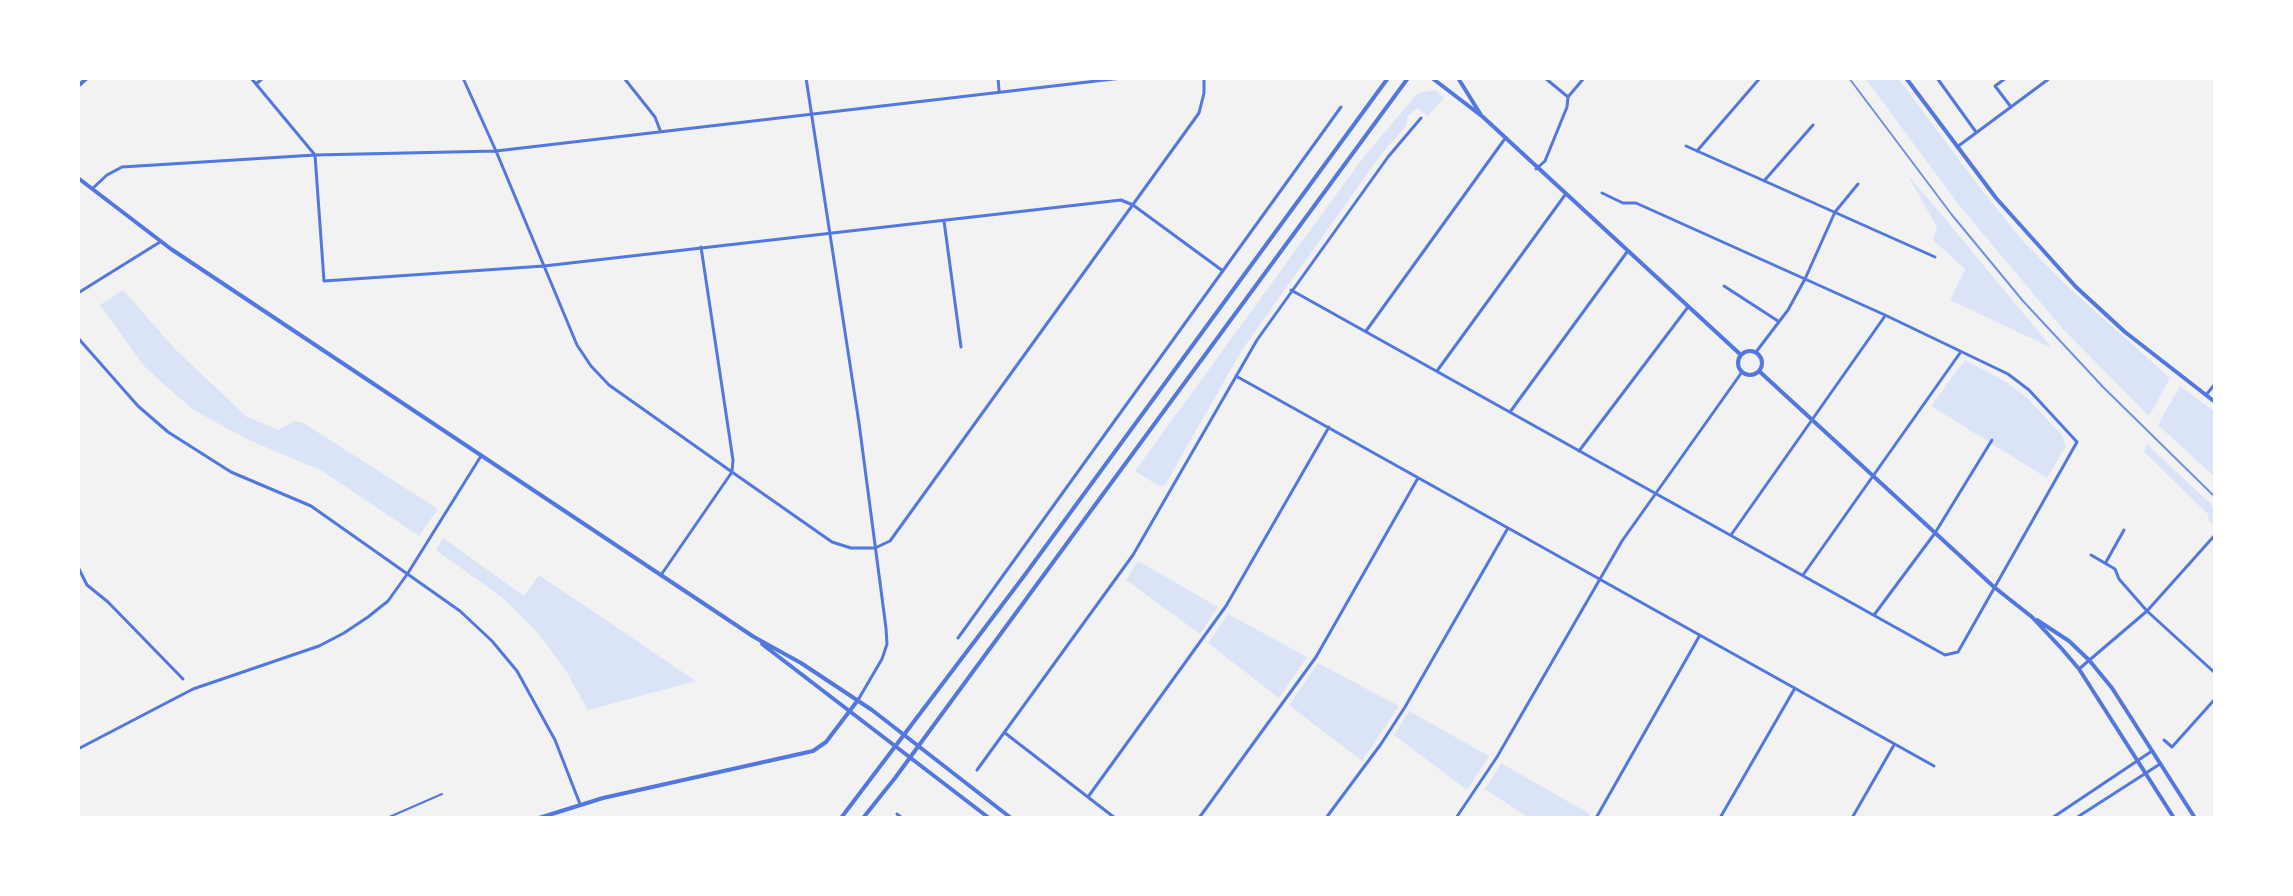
<!DOCTYPE html>
<style>
body{margin:0}
#map{position:relative;width:2293px;height:896px;overflow:hidden;background:#f2f2f2;font-family:Overpass,sans-serif}
canvas{display:block}
.frame{position:absolute;inset:0;border:80px solid #fff;pointer-events:none}
</style>
<div id="map">
<canvas width="2293" height="896"></canvas>
<div class="frame"></div>
</div>
<script>
const g = document.querySelector('canvas').getContext('2d');
g.lineJoin = 'round';
function paint(path, color) {
  g.fillStyle = color;
  g.fill(path, 'evenodd');
}
function shape(rows) {
  const path = new Path2D();
  for (const r of rows) {
    if (r.length === 3) {
      path.moveTo(r[0] + r[2], r[1]);
      path.arc(r[0], r[1], r[2], 0, 2 * Math.PI);
      continue;
    }
    path.moveTo(r[0], r[1]);
    for (let i = 2; i < r.length; i += 2) path.lineTo(r[i], r[i + 1]);
  }
  return path;
}
function stroke(path, color, width, dash) {
  g.strokeStyle = color;
  g.lineWidth = width;
  g.lineCap = dash ? 'butt' : 'round';
  g.setLineDash(dash || []);
  g.stroke(path);
}
paint(shape([
 [1865,78,1898,78,1977,184,2022,240,2069,288,2170,378,2149,416,2063,329,2010,266,1959,205],
 [1435,90,1444,98,1428,116,1417,108,1407,117,1406,126,1382,153,1242,350,1165,485,1159,486,1135,471,1362,159,1418,93],
 [1907,174,1947,221,2052,348,1950,300,1965,269,1933,240,1937,227],
 [123,290,175,349,247,417,279,430,294,421,302,422,438,509,419,536,322,471,251,441,217,423,194,410,168,388,144,366,100,305],
 [1965,360,2006,382,2026,397,2062,435,2066,446,2047,478,1931,406],
 [2180,386,2215,412,2215,477,2158,425],
 [2147,444,2215,508,2215,527,2208,520,2209,515,2144,452],
 [443,538,524,596,539,575,696,681,588,710,566,671,538,633,503,598,436,550],
 [1138,561,1218,607,1200,634,1126,580],
 [1228,614,1307,657,1279,698,1208,643],
 [1318,663,1399,706,1362,761,1289,705],
 [1409,711,1489,756,1467,790,1394,735],
 [1501,763,1590,814,1588,818,1529,818,1485,789]
]), '#dbe4f7');
stroke(shape([
 [387,818,442,794]
]), '#5277de', 2);
stroke(shape([
 [251,78,315,155,324,281,544,266,1121,200,1133,205,1223,271],
 [463,78,496,151,577,345,591,366,609,385,732,472,832,542,851,548,875,548,890,541,1199,113,1204,93,1204,78],
 [624,78,655,117,660,130],
 [806,78,859,423,886,628,887,644,882,659,858,700],
 [998,78,999,90],
 [1545,78,1568,97],
 [1937,78,1976,132],
 [2006,78,1995,86,2011,107],
 [256,84,263,78],
 [1686,146,1935,257],
 [1957,147,2050,78],
 [1697,151,1760,78],
 [1536,169,1545,161,1567,107,1568,97,1584,78],
 [1764,181,1813,125],
 [93,188,107,175,122,167,315,155,496,151,1122,78],
 [944,221,961,347],
 [1724,286,1778,321],
 [1291,290,1945,655,1958,652,2077,442,2029,390,2008,374,1885,315,1636,203,1623,203,1602,193],
 [78,293,160,242],
 [1366,331,1504,140],
 [78,338,138,406,168,432,231,472,311,506,460,611,492,641,517,671,555,740,580,804],
 [1756,352,1788,310,1805,279,1835,212,1858,184],
 [1437,371,1565,195],
 [1236,376,1934,766],
 [2206,395,2215,384],
 [1510,412,1627,252],
 [1579,451,1688,307],
 [1731,535,1885,316],
 [2091,555,2115,569,2119,579,2147,611,2215,535],
 [2106,562,2124,530],
 [78,567,87,585,108,602,183,679],
 [661,575,732,472,733,460,701,247],
 [1803,575,1960,353],
 [1874,615,1935,533,1992,440],
 [958,638,1341,107],
 [2079,669,2147,611,2215,673],
 [1005,733,1115,818],
 [2164,740,2172,747,2215,699],
 [78,749,193,689,319,646,344,633,368,617,388,601,408,573,481,456],
 [977,770,1133,555,1257,340,1388,157,1421,118],
 [1088,797,1226,606,1329,427],
 [897,814,902,818],
 [1199,818,1316,657,1418,478],
 [1326,818,1381,744,1405,707,1508,528],
 [1456,818,1497,757,1622,541,1742,372],
 [1596,818,1700,635],
 [1720,818,1795,688],
 [1852,818,1894,745],
 [2052,818,2152,751],
 [2076,818,2160,764]
]), '#5277de', 3);
stroke(shape([
 [1432,78,1483,117,1741,355],
 [1458,78,1481,115],
 [1906,78,1996,198,2076,287,2125,332,2215,402],
 [78,86,87,78],
 [78,178,171,249,754,637,801,663,872,710,1011,818],
 [1750,363,12],
 [1759,371,1994,587,2032,617,2062,649,2079,669,2174,818],
 [2037,620,2069,641,2089,660,2112,688,2195,818],
 [762,644,989,818],
 [539,818,603,798,813,751,826,742,858,700],
 [841,818,1024,576,1388,78],
 [863,818,895,778,1408,78]
]), '#5277de', 4);
stroke(shape([
 [1849,78,1952,215,2023,301,2103,387,2215,497]
]), '#7290e2', 2);
</script>
